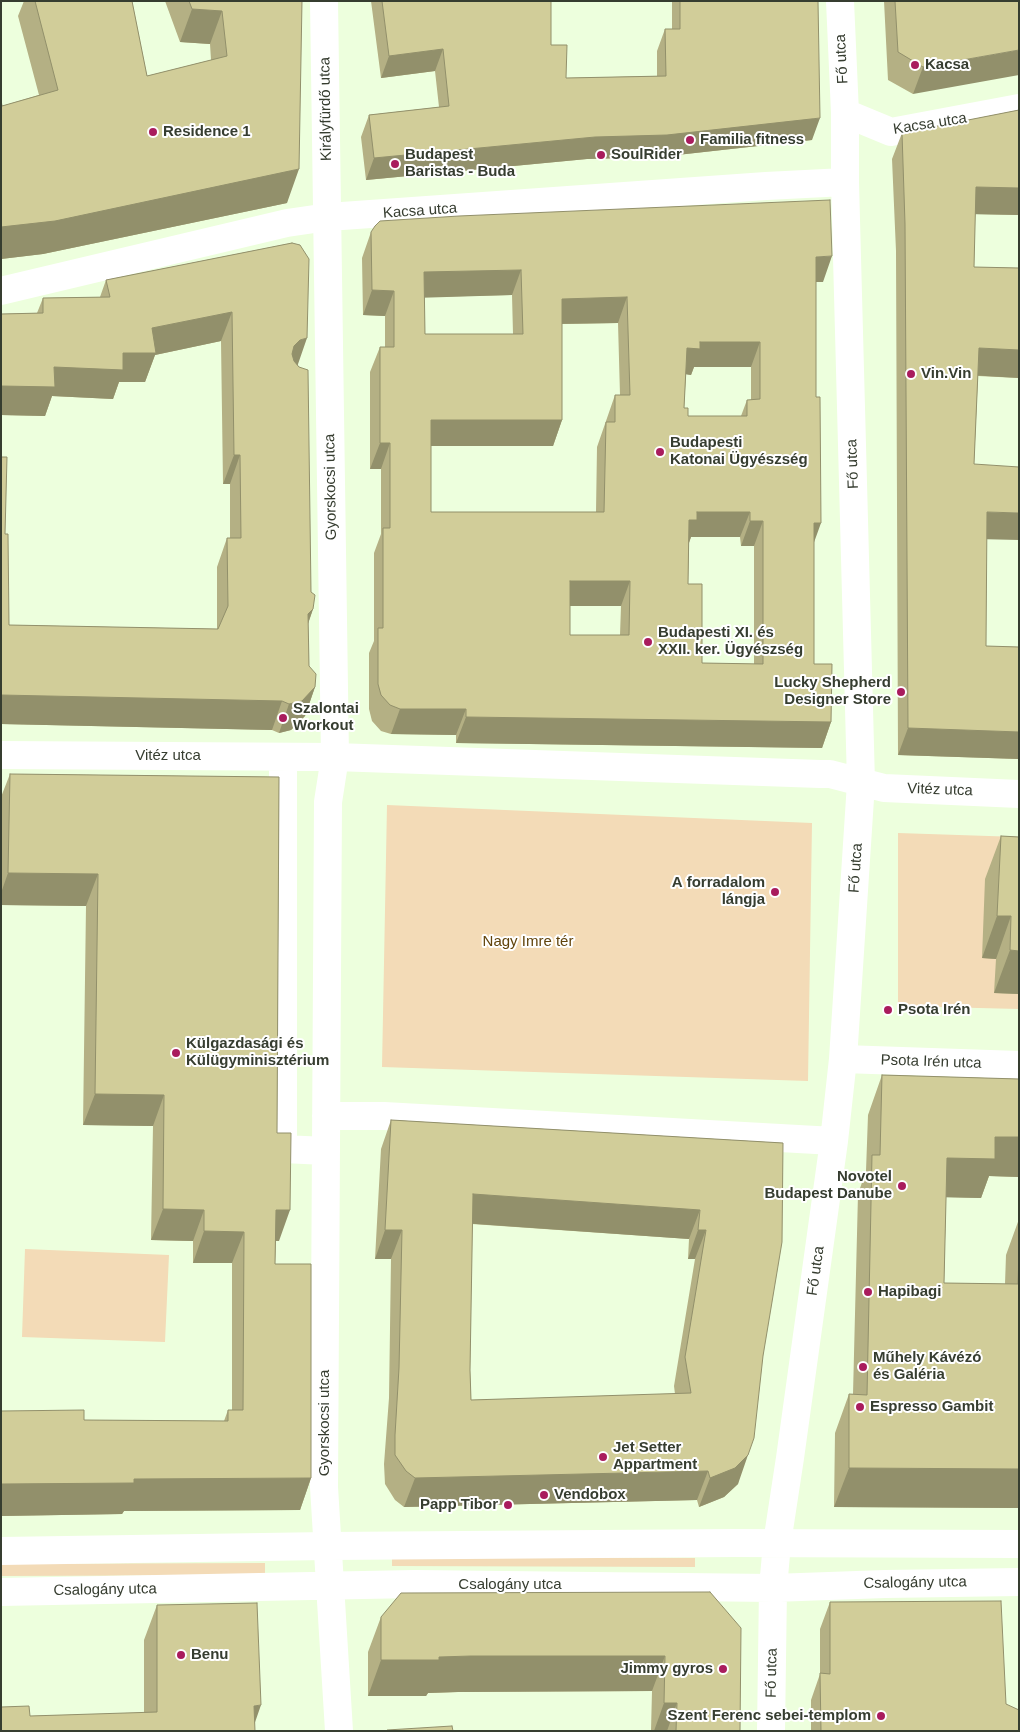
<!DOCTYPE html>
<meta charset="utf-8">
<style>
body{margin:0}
#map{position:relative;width:1020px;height:1732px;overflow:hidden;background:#edffdd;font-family:Arial,sans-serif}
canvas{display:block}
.frame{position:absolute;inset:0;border:2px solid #363d30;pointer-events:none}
</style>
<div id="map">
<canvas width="1020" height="1732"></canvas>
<div class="frame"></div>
</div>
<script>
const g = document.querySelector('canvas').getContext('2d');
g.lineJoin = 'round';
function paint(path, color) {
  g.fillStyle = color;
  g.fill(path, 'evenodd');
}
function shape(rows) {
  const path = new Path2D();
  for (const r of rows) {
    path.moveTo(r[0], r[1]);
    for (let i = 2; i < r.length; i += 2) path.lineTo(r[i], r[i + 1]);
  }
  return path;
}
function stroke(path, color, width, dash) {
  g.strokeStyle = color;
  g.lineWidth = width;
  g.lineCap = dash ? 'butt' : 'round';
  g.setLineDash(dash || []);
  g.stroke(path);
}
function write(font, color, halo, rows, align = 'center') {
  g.font = font + ' Arial,sans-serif';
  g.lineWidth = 4;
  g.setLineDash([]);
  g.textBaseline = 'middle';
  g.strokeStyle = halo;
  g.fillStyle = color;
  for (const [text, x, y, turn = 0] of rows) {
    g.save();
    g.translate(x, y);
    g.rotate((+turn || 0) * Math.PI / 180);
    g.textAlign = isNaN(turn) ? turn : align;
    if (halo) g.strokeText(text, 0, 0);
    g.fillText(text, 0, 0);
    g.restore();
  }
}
paint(shape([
 [387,805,812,823,808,1081,382,1067],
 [898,833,1019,837,1019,1009,898,1006],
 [25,1249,169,1255,165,1342,22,1337],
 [392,1557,695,1558,695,1567,392,1566],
 [265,1563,265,1575,1,1576,1,1564]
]), '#f3dbb7');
stroke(shape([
 [324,1,335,757,328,802,324,1487,339,1731],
 [845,113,891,132,1019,108],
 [1,291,287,223,328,217,766,186,845,182],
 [1,755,335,757,820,774,830,774,884,788,1019,794],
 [283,757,283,1149,326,1151],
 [843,1059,1019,1065],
 [326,1116,384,1116,834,1141],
 [1,1551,328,1546,735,1543,1019,1544],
 [1,1592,415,1584,773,1588,885,1584,1019,1582],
 [771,1731,773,1588,777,1543,790,1458,834,1141,843,1059,861,783,845,182,845,113,840,1]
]), '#fff', 28);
paint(shape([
 [24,1,132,1,147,76,211,60,210,44,180,42,165,1,302,1,287,203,43,254,1,259,1,100,2,106,39,95,18,16],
 [371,1,551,1,551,45,566,78,657,76,657,51,665,29,672,29,672,1,818,1,812,140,659,157,587,159,366,180,361,137,369,115,439,107,435,71,381,78],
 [884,1,1019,1,913,94,888,80],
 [1019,110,1019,215,975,214,974,267,1019,268,1019,378,978,376,974,464,986,539,986,646,1019,647,1019,759,898,755,896,251,892,159,902,133],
 [371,232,823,282,816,282,814,542,814,664,831,722,822,748,456,743,456,735,391,734,381,731,372,721,369,709,369,653,374,641,374,553,381,534,381,469,370,469,370,372,380,347,385,347,385,316,363,315,362,258],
 [512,295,513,334,425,334,424,297],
 [618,323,620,395,615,395,597,447,596,512,431,512,431,446,553,446,562,420,562,324],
 [694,367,751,367,751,400,747,400,741,416,688,416,684,408,686,374,691,375],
 [691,537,740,537,741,546,754,546,754,664,702,663,688,584,689,543],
 [570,606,621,606,620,635,570,635],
 [292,243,298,365,311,592,313,609,308,624,309,666,315,687,305,716,291,730,279,733,272,730,1,724,5,534,9,625,217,629,217,567,227,538,230,538,230,484,223,484,221,341,155,355,145,382,119,382,113,399,52,396,45,416,1,415,1,314,37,313,43,298,100,297,106,280],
 [10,774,279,777,277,1133,279,1241,276,1241,275,1264,311,1478,300,1510,124,1511,122,1514,1,1516,1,1411,84,1420,224,1421,228,1410,232,1410,232,1263,193,1263,193,1241,151,1240,153,1126,83,1125,86,906,1,905,1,797],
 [1001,836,1019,837,1019,994,994,993,996,959,982,958,985,879],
 [882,1075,1019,1079,1019,1177,989,1176,981,1198,946,1197,944,1283,1005,1284,1006,1255,1019,1219,1019,1508,834,1507,835,1433,849,1394,853,1394,858,1194,866,1171,868,1115],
 [391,1120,783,1143,738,1484,724,1497,699,1507,697,1500,404,1507,395,1500,385,1484,384,1464,389,1398,391,1259,375,1259,381,1149],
 [472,1224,689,1239,688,1259,695,1259,674,1386,675,1394,471,1400,470,1370],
 [710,1592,740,1731,651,1731,652,1691,458,1692,428,1693,426,1696,368,1696,368,1652,381,1617],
 [830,1602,1006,1704,1019,1731,811,1731,811,1700,820,1674,820,1629],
 [157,1605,255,1723,30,1716,144,1713,144,1640]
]), '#b4b084');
paint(shape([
 [192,9,222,11,210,44,180,42],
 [443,49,435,71,381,78,389,56],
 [1019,50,1019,75,913,94,923,67],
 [820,118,812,140,659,157,587,159,366,180,374,158,595,137],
 [299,169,287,203,43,254,1,259,1,227],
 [976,187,1019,188,1019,215,966,214],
 [832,256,823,282,806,282,816,257],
 [521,270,512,295,414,298,424,272],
 [372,290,394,291,385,316,363,315],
 [627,297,618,323,553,324,562,299],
 [232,312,221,341,155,355,145,382,119,382,113,399,52,396,45,416,1,415,1,386,54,367,152,328],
 [307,338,297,367,284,375,294,346,300,340],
 [700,342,760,342,751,367,694,367,691,375,677,373,687,348],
 [979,348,1019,350,1019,378,969,375],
 [431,420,562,420,553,446,422,446],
 [380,443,390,443,381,469,370,469],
 [234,455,240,455,230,484,223,484],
 [697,512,750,512,740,537,691,537,688,545,689,520],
 [987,512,1019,513,1019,540,977,539],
 [750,521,763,521,754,546,741,546],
 [814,523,821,523,812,548],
 [570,581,630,581,621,606,561,606],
 [313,609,303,638,308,614],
 [315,687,305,716,291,730,279,733,289,704],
 [1,695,282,701,272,730,1,724],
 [400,709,466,709,456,735,391,734],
 [466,717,831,722,822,748,456,743],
 [908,728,1019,732,1019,759,898,755],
 [8,873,98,874,86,906,1,905,1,893],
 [997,916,1011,916,996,959,982,958],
 [1010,950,1019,951,1019,994,994,993],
 [95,1094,164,1095,153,1126,83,1125],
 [995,1137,1019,1137,1019,1177,989,1176,981,1198,933,1197,947,1158],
 [473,1194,700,1210,689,1239,462,1223],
 [163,1209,204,1210,193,1241,151,1240],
 [276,1210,290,1210,279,1241,265,1241],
 [385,1230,402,1230,391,1259,375,1259],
 [698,1230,706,1230,695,1259,688,1259],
 [204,1231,244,1232,232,1263,193,1263],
 [748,1455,738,1484,724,1497,699,1507,710,1478],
 [849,1468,1019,1469,1019,1508,834,1507],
 [708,1471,697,1500,404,1507,415,1478],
 [311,1478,300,1510,124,1511,122,1514,1,1516,1,1484,134,1479],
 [471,1656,665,1656,652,1691,458,1692,428,1693,426,1696,368,1696,381,1660,439,1657],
 [664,1703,677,1703,667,1731,654,1731],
 [261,1705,252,1731,254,1706]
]), '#92906b');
const building = shape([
 [35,1,132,1,147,76,227,56,222,11,192,9,189,1,302,1,299,169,55,221,1,227,1,100,2,106,58,90,35,1],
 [382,1,551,1,551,45,567,45,566,78,666,76,665,29,680,29,680,1,818,1,820,118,667,135,595,137,374,158,369,115,449,106,443,49,389,56,382,1],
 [895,1,1019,1,1019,50,923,67,898,52,895,1],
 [1019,110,1019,188,976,187,974,267,1019,268,1019,350,979,348,974,464,1019,467,1019,513,987,512,986,646,1019,647,1019,732,908,728,905,224,902,133,1019,110],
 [830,200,832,256,816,257,816,397,820,397,821,523,814,523,814,664,832,664,831,722,466,717,466,709,400,709,390,705,381,695,378,684,378,628,383,628,383,528,390,528,390,443,380,443,380,347,394,347,394,291,372,290,371,232,375,226,380,221,459,216,830,200],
 [521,270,523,334,425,334,424,272,521,270],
 [627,297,630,395,615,395,615,422,606,422,604,512,431,512,431,420,562,420,562,299,627,297],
 [700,342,760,342,760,399,747,400,747,416,688,416,688,408,684,408,687,348,700,349,700,342],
 [697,512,750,512,750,521,763,521,763,664,702,663,702,584,688,584,689,520,697,520,697,512],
 [570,581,630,581,629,635,570,635,570,581],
 [292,243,300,245,309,259,307,338,300,340,294,346,292,354,294,361,299,367,308,370,311,592,315,595,313,609,308,614,309,666,316,674,315,687,302,701,289,704,282,701,1,695,1,457,7,457,5,534,8,534,9,625,218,629,228,606,227,538,241,538,240,455,234,455,232,312,152,328,156,353,123,353,123,370,54,367,55,387,1,386,1,314,43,313,43,298,110,297,106,280,292,243],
 [10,774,279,777,277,1133,291,1133,290,1210,276,1210,275,1264,311,1264,311,1478,134,1479,134,1483,1,1484,1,1411,84,1410,84,1420,228,1421,228,1410,243,1410,244,1232,204,1231,204,1210,163,1209,164,1095,95,1094,98,874,8,873,10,774],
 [1001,836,1019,837,1019,951,1010,950,1011,916,997,916,1001,836],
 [882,1075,1019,1079,1019,1137,995,1137,995,1159,947,1158,944,1283,1018,1284,1019,1255,1019,1469,849,1468,849,1394,867,1395,872,1155,880,1155,882,1075],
 [391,1120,783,1143,782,1242,763,1356,754,1438,748,1455,735,1468,710,1478,708,1471,415,1478,406,1471,395,1455,395,1435,399,1368,402,1230,385,1230,391,1120],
 [473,1194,700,1210,698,1230,706,1230,685,1357,691,1393,471,1400,470,1370,473,1194],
 [710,1592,741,1628,740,1731,676,1731,677,1703,664,1703,665,1656,471,1656,439,1657,439,1660,381,1660,381,1617,401,1593,710,1592],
 [1001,1601,1006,1704,1019,1710,1019,1731,821,1731,820,1673,830,1674,830,1602,1001,1601],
 [257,1603,261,1705,254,1706,255,1731,1,1731,1,1707,29,1706,30,1716,157,1712,157,1605,257,1603],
 [452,1726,453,1731,387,1731,387,1730,452,1726]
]);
paint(building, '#d1cd99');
stroke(building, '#92906b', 1);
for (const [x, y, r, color] of [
 [915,65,5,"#a91c5d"],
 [153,132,5,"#a91c5d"],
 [690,140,5,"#a91c5d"],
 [601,155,5,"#a91c5d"],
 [395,164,5,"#a91c5d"],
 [911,374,5,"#a91c5d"],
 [660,452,5,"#a91c5d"],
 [648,642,5,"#a91c5d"],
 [901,692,5,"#a91c5d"],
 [283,718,5,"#a91c5d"],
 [775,892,5,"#a91c5d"],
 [888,1010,5,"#a91c5d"],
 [176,1053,5,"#a91c5d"],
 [902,1186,5,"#a91c5d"],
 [868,1292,5,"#a91c5d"],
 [863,1367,5,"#a91c5d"],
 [860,1407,5,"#a91c5d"],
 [603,1457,5,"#a91c5d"],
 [544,1495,5,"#a91c5d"],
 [508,1505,5,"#a91c5d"],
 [181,1655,5,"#a91c5d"],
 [723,1669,5,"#a91c5d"],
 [881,1716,5,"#a91c5d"]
]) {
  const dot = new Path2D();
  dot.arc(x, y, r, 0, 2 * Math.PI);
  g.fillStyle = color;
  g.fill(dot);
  stroke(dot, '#fff', 2);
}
write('15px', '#363d30', '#fff', [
 ["Fő utca",842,59,-93],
 ["Királyfürdő utca",326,109,-91],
 ["Kacsa utca",930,124,-9],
 ["Kacsa utca",420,211,-4],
 ["Fő utca",853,464,-92],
 ["Gyorskocsi utca",331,487,-91],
 ["Vitéz utca",168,756],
 ["Vitéz utca",940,790,2],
 ["Fő utca",856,868,-86],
 ["Psota Irén utca",931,1062,2],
 ["Fő utca",816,1271,-82],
 ["Gyorskocsi utca",325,1423,-90],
 ["Csalogány utca",915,1583,-1],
 ["Csalogány utca",510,1585],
 ["Csalogány utca",105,1590,-1],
 ["Fő utca",772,1673,-89]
]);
write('bold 15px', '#363d30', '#fff', [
 ["Kacsa",925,65],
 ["Residence 1",163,132],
 ["Familia fitness",700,140],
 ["Budapest",405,155],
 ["Baristas - Buda",405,172],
 ["SoulRider",611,155],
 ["Vin.Vin",921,374],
 ["Budapesti",670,443],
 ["Katonai Ügyészség",670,460],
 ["Budapesti XI. és",658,633],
 ["XXII. ker. Ügyészség",658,650],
 ["Lucky Shepherd",891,683,"right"],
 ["Designer Store",891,700,"right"],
 ["Szalontai",293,709],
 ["Workout",293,726],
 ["A forradalom",765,883,"right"],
 ["lángja",765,900,"right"],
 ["Psota Irén",898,1010],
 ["Külgazdasági és",186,1044],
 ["Külügyminisztérium",186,1061],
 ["Novotel",892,1177,"right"],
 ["Budapest Danube",892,1194,"right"],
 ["Hapibagi",878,1292],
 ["Műhely Kávézó",873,1358],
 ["és Galéria",873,1375],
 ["Espresso Gambit",870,1407],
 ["Jet Setter",613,1448],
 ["Appartment",613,1465],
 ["Vendobox",554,1495],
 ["Papp Tibor",498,1505,"right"],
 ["Benu",191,1655],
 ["Jimmy gyros",713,1669,"right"],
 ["Szent Ferenc sebei-templom",871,1716,"right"]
], 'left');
write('15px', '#61440c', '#fff', [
 ["Nagy Imre tér",528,942]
]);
</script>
